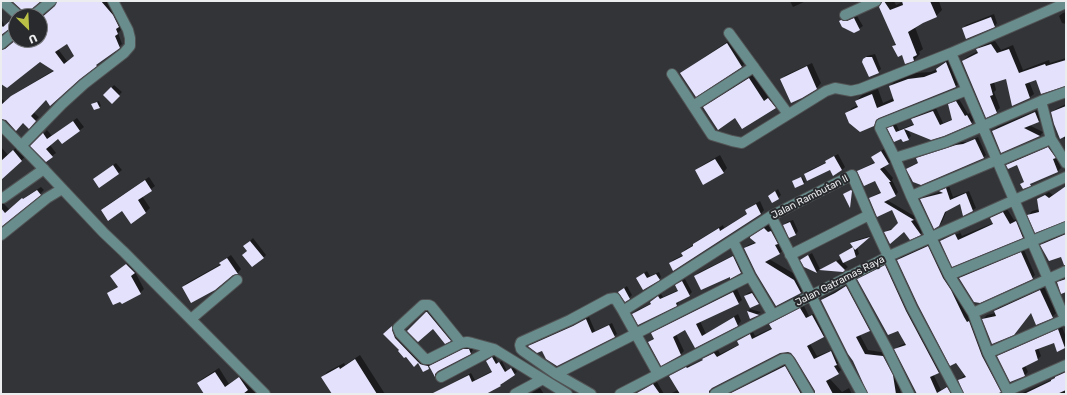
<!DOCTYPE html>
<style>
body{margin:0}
#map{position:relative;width:1067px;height:395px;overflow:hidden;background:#333437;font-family:Rubik,sans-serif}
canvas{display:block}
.frame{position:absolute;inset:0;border:2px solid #ecedef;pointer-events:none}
.north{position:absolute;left:8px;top:8px;width:40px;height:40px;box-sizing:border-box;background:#292a2d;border:1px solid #77787b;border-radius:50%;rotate:156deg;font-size:11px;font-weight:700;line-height:16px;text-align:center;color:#ecedef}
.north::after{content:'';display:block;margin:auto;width:14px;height:18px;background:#bac045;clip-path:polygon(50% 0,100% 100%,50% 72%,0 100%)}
</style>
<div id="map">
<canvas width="1067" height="395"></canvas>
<div class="frame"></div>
<div class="north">U</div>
</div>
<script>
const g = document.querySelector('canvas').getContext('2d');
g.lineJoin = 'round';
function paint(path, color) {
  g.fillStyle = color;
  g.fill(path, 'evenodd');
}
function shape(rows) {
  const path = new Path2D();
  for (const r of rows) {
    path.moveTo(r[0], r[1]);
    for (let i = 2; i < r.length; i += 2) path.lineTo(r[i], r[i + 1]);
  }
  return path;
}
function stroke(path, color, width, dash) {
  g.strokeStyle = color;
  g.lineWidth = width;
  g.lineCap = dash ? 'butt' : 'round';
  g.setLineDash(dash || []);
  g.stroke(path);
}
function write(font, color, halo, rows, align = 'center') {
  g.font = font + ' Rubik,sans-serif';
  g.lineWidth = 4;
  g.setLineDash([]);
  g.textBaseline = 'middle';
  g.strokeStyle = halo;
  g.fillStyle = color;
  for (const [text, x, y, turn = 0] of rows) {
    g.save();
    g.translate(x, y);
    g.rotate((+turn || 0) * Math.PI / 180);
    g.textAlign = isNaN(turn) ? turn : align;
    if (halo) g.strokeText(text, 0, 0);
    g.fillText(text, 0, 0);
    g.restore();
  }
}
paint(shape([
 [58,1,107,1,116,12,122,23,119,25,121,30,118,33,122,44,79,78,46,99,33,112,39,117,29,127,24,122,1,114,1,101,2,99,5,102,16,93,54,70,40,61,1,83,1,50,4,47,9,46,16,40,40,40,40,18,57,5],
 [67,43,75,56,67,61,58,49],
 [790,1,806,1,793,7],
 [885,1,894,1,896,5,903,2,903,1,939,1,942,10,936,16,915,27,923,49,919,52,920,54,914,60,905,63,903,54,893,46,896,43,880,7],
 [1066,12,1066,24,1062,23,1059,16,1063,13],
 [994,14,997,23,995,26,967,38,963,28,966,25],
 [857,16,863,26,854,32,841,21,843,19,851,19],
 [16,17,16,21,1,34,1,19,5,26],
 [733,38,748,60,742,66,696,95,682,74,688,68],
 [995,41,1001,50,1013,45,1023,70,1049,60,1050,63,1066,58,1066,85,1036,79,1029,81,1034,94,1030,97,1013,105,1007,77,994,82,996,90,994,92,1000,108,996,112,963,61,967,57,978,51,977,49,981,46],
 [875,54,881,69,878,72,864,59,867,56],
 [952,57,962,80,956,86,880,116,879,119,873,125,846,114,852,108,858,105,856,101,862,95,878,89,883,103,894,98,890,86,896,80,915,73,931,72,937,69,943,63],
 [812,63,821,83,817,88,802,97,781,79,786,75],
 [755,73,781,102,775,108,735,117,704,107,710,102],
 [114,85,122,92,112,102,104,95],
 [959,99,968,114,970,113,974,120,971,123,908,129,911,136,908,139,902,137,889,129,891,126,896,124,899,130,914,124,912,119,915,116,936,108,943,123,953,119,949,105,952,102],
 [99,101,101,106,95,109,94,103],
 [1066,104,1066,138,1064,139,1052,112,1056,109],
 [1040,109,1043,117,1039,121,1029,125,1043,132,1040,136,1002,152,993,131,997,127],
 [77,118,84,127,80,130,62,143,59,138,50,145,56,153,52,156,32,146,47,130,52,136],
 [978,137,986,155,984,157,908,169,911,166,919,162,917,158,920,156,960,142,967,142],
 [1052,145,1058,155,1056,157,1061,168,1058,171,1033,181,1030,185,1025,181,1018,164,1007,165,1010,162],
 [1,147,8,155,17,147,25,157,1,179],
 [884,149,891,161,888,164,883,166,893,178,892,180,898,192,896,195,887,200,916,217,914,219,923,231,920,234,904,230,885,233,888,230,895,228,899,223,893,208,870,199,873,196,881,192,876,179,858,172,861,169,875,162,872,157],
 [838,154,845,167,842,170,830,169,805,174,808,171,827,162,826,161,829,159],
 [720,155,727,168,723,173,697,170,701,166],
 [116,163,122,170,99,187,97,177],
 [149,177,155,186,142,196,150,208,146,212,122,210,102,210,106,206],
 [802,177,805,182,804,183,794,181],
 [949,186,953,197,969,191,976,208,973,210,961,202,947,210,942,222,939,226,921,200,924,197,940,192,943,189],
 [1066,186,1066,220,1029,215,1032,211,1040,209,1038,199,1042,196,1049,192,1053,195],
 [41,187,44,190,40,194,1,225,1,201,10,210,27,196],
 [778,189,781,195,778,198,769,196],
 [760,201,764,210,761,214,673,270,670,264,673,260,683,255,682,253,686,249,694,245,697,241,723,225,724,228,748,213,747,211,750,207],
 [1007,209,1014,220,1020,218,1027,233,1023,237,953,265,941,241,945,237,959,230,962,236,993,223,991,218,995,214],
 [959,231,960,233,944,239,944,237],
 [793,220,798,231,796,234,790,237,784,225,787,222],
 [768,225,771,229,775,228,780,239,778,242,783,250,780,253,769,259,798,276,804,289,800,293,745,248,748,245,756,242,751,238,755,234],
 [1066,233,1066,264,1061,256,1042,245,1045,241],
 [870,236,857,247,859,254,856,256,843,262,848,267,843,271,822,269,840,259,843,262,840,255,853,246,851,243,854,241],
 [253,238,266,255,263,258,248,250,248,243],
 [933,242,1005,386,1000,391,995,394,965,394,965,391,959,380,965,375,898,260,903,255],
 [1024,250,1035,275,1032,278,960,278,963,275],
 [812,253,820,269,817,272,805,266,805,257],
 [736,254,744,269,741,272,731,277,730,276,696,276,698,273],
 [231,255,241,269,238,273,183,287,187,283,221,264,221,263,225,259],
 [131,260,138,269,135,272,144,289,140,293,122,303,108,294,112,290,119,286,115,273],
 [889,262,942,368,939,372,933,374,941,390,951,384,956,394,918,394,896,349,899,346,906,343,899,330,858,280,862,276],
 [647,271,650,276,659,272,661,277,659,279,637,278],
 [1066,277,1066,291,1058,283,1061,279],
 [685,279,692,292,689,295,679,300,679,302,677,305,633,314,636,311,652,303,651,302,654,299,661,294,663,297,678,290,679,283],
 [850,283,873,327,870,330,860,335,868,350,887,353,896,372,901,394,869,394,854,361,822,300,825,297],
 [627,286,632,295,629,298,622,290],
 [1044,287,1056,313,1052,317,1037,324,1031,312,983,319,987,315,996,313,995,311,999,307],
 [737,289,742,300,738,303,700,321,706,334,738,314,741,321,738,325,696,346,686,329,676,334,684,351,681,354,661,364,649,342,654,338,653,333,656,330],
 [755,290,761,301,759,303,745,296,748,293],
 [804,306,809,316,815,313,827,333,824,336,810,344,817,356,835,349,840,362,837,364,841,370,838,373,829,378,842,392,849,388,852,394,816,394,816,390,792,353,788,352,780,352,712,388,711,390,708,394,670,394,678,390,671,376,674,373,690,365,690,366,704,359,707,356,718,350,720,354,740,344,738,341,741,338,753,332,755,336,772,328,770,325,773,321],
 [429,309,453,337,450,340,445,342,433,327,420,318],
 [750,309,761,312,751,318,748,311],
 [589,317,595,331,612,323,617,334,614,336,543,349,530,346,532,343,576,324],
 [394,325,394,328,431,365,433,363,467,347,472,346,473,350,471,353,438,370,437,373,435,375,430,366,423,370,419,362,414,366,384,334],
 [1062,327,1066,337,1066,347,1057,351,1054,342,1038,347,1041,356,1038,359,1025,365,1028,372,1025,375,1011,381,998,356,1002,353],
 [360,355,385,394,334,394,323,377,327,372,344,363,345,365],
 [495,356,498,363,502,361,507,371,514,367,517,372,502,382,503,383,501,385,484,394,442,394,441,390,443,388,471,373,475,380,492,371,487,361],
 [788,363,806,394,728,394],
 [219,368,229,384,244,374,257,394,210,394,198,383,202,379],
 [1066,370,1066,394,1020,394,1055,378,1060,373],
 [657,382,664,394,641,394,640,392,643,389],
 [540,388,544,394,530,394]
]), '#0007');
paint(shape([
 [12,1,41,1,29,11,27,16,25,16,23,11],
 [57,1,101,1,113,15,119,27,116,29,118,34,115,36,120,48,96,65,97,66,80,79,50,106,46,100,31,116,36,121,29,129,23,123,16,131,6,120,1,119,1,105,11,96,54,71,40,62,7,88,1,84,1,50,5,49,16,40,40,40,40,19,55,6],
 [67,44,74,56,64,64,55,52],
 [884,1,890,10,903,5,902,1,930,1,937,17,923,23,908,32,917,55,913,57,914,61,905,64,902,55,898,57,892,46,896,45,879,7,882,2],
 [991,17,995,27,966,39,962,28],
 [854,18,860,30,854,33,842,27,839,21,841,20,844,21,847,21],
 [12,19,16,21,13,26,1,35,1,25,3,27],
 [727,43,742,67,696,97,680,73],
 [991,44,997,53,1009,49,1019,73,1045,64,1046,66,1066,60,1066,86,1041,94,1036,80,1025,84,1030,98,1012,106,1006,79,990,84,993,95,990,96,997,113,986,118,962,61,978,53,976,49],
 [866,57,872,57,879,73,869,77,862,62,863,59],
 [946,62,956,87,879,118,876,120,874,126,860,132,849,123,845,113,858,107,855,101,872,94,877,108,894,101,889,86,908,79,924,77,937,72,936,69],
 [807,66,817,89,802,98,791,103,780,79],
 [749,78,764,101,768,98,776,108,742,129,735,118,718,130,703,107],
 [111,87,120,96,112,104,103,95],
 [956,101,965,116,967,115,972,124,944,136,931,140,904,129,909,140,903,142,901,139,894,142,887,128,893,126,896,132,914,125,911,119,933,111,940,125,952,120,948,104],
 [97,102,100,108,94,110,91,104],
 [1066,106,1066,136,1060,139,1054,124,1051,112],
 [1035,112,1039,122,1024,128,1040,136,1001,153,992,131],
 [73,121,80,131,62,144,58,139,46,149,53,157,46,162,30,146,43,133,47,139],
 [975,139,984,158,921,185,913,182,906,169,918,163,916,158,956,145,963,144],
 [1048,147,1056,158,1053,159,1058,172,1030,184,1031,186,1023,189,1020,184,1024,182,1017,165,1008,169,1006,165],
 [13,150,22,161,1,180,1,161],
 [881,151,889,164,880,169,891,182,889,182,896,196,884,202,914,220,911,221,921,235,910,240,904,232,890,244,884,232,891,230,898,223,892,210,877,217,869,198,881,193,875,181,864,186,857,171,875,163,871,157],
 [834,156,842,170,833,176,830,170,807,181,804,174,826,163,825,161],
 [715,159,724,173,703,185,695,170],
 [113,165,119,174,99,188,93,179],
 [801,177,804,184,795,188,792,181],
 [145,180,152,191,138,200,146,213,131,224,122,211,108,221,101,210],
 [1066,186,1066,221,1035,233,1027,215,1039,212,1037,199,1045,195,1049,198],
 [946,188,950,200,966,193,973,211,963,216,960,204,945,212,939,226,934,229,920,199,927,197,943,193,939,191],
 [37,190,41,195,1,227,1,208,5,213,22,198,23,199],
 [851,190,852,191,850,208,843,194],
 [775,191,779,199,772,203,768,196],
 [756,204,761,214,673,271,669,263,683,256,681,253,693,246,693,244,719,228,720,231,747,214,745,210],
 [1003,212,1010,224,1016,221,1023,238,952,267,940,241,955,234,958,240,993,224,990,218],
 [790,222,796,235,789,238,783,225],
 [764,228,768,232,771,231,778,244,775,245,780,254,765,262,794,280,801,293,776,306,756,273,744,248,756,243,750,238,750,237],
 [1066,234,1066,265,1064,265,1061,257,1049,261,1040,245],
 [870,237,855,250,850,243],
 [250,241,264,258,252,267,242,255,247,251,243,246],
 [928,246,943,278,951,290,964,317,967,322,969,321,982,356,1001,392,997,394,984,394,984,393,964,394,958,380,966,377,956,363,950,366,918,305,897,260],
 [853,247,856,257,843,263,839,255],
 [1021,252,1033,279,980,303,974,302,959,278],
 [808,255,817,273,804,267,800,260],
 [733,256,741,273,730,279,730,277,701,290,694,276],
 [227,258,238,274,233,275,215,290,191,303,182,287,221,265,219,263],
 [836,261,845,270,843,272,819,270],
 [126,264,135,273,131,276,141,294,122,304,120,302,113,305,107,293,118,287,110,276],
 [885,265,906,311,939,373,930,377,937,393,947,387,951,394,917,394,894,349,906,345,898,331,888,335,857,279],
 [644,273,647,278,656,274,660,280,643,290,636,278],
 [1066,279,1066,292,1061,294,1057,282],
 [682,281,690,296,676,303,677,306,638,325,632,314,651,304,650,302,658,296,660,299,678,291,675,285],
 [846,286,870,331,856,337,865,354,883,356,893,375,896,394,868,394,853,361,848,354,821,300,835,293],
 [624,288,630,299,625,302,618,292],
 [1040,290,1053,318,1036,325,1031,313,1014,335,992,344,982,319,996,316,994,311],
 [733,292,739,304,696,324,702,336,734,317,738,326,695,348,685,330,673,337,681,355,661,366,648,342,654,339,651,333],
 [752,293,759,304,750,308,744,296],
 [800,308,806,318,812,315,824,337,807,346,814,359,831,351,837,365,834,366,839,374,826,381,833,394,815,394,815,391,795,358,791,353,788,352,780,353,712,388,709,391,709,394,680,394,669,376,686,367,687,368,703,360,702,359,714,353,717,357,739,345,737,341,750,334,752,339,772,329,769,324],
 [747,311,759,315,750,319],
 [426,312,427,312,451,341,445,344,433,329,418,342,407,331],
 [586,319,592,333,609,325,615,337,557,366,546,359,542,351,537,353,529,347,528,346,573,326],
 [392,326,392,330,395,338,420,364,423,365,428,366,429,369,423,372,418,363,414,367,406,357,404,358,398,351,399,350,383,334],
 [1058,329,1065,348,1057,352,1054,343,1035,350,1038,360,1022,368,1025,376,1010,382,997,356],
 [463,349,469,349,471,354,438,371,435,374,435,377,429,366],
 [492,357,496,364,499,362,505,372,511,368,515,375,500,385,501,386,486,394,431,394,469,375,472,382,492,372,486,361],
 [355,359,377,394,332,394,321,377,339,367,340,369],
 [785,366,801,394,729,394],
 [215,372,225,387,239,377,248,390,243,394,204,394,197,383],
 [1066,372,1066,390,1057,394,1024,394,1051,381,1051,380,1055,378,1055,377],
 [653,384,660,394,635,394,637,393]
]), '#e3e1fc');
const minor = shape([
 [2,1,19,16],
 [845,15,876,1],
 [33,16,51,1],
 [729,33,788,114],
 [1,44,16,31],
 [951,53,1066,321],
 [672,74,712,135,732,141,742,143,826,91,835,88,851,91,860,89,951,53,1066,3],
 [967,90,881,124,880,128,895,158,911,196,949,275,973,313,988,353,1009,394],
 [1041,101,1051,139,1066,163],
 [693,106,754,67],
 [1,125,38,163,103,232,123,251,265,394],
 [21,146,62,104,84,84,124,53,130,46,130,38,128,30,113,1],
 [895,158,946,142,1041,101,1066,92],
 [911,196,997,160,1001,160,1051,139],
 [3,198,44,169],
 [771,216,846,365,862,394],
 [1,235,47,198,62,189],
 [733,241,750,276,773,315],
 [790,255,869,215],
 [949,275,1066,227],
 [848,276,887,349,909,394],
 [623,311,771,216,852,175,869,215,912,308,958,394],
 [973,313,1066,271],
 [191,319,237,280],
 [461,343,431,306,429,305,423,305,398,328,400,333,425,359,429,359,461,343,467,342,472,343,494,349,567,394],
 [988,353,1066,319],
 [556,374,750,276],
 [441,377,494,349],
 [1007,391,1066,365],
 [515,394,543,379],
 [591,394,556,374,523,351,521,349,520,345,521,342,570,320,609,299,615,298,623,311,658,374],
 [620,394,773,315,889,256,1066,177],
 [715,394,783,359,788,359,790,362,809,394]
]);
stroke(minor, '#515254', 12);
stroke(minor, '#688d8c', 10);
write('10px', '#ecedef', '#292a2d', [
 ["Jalan Rambutan II",810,197,-27],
 ["Jalan Gatramas Raya",840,281,-27]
]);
</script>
